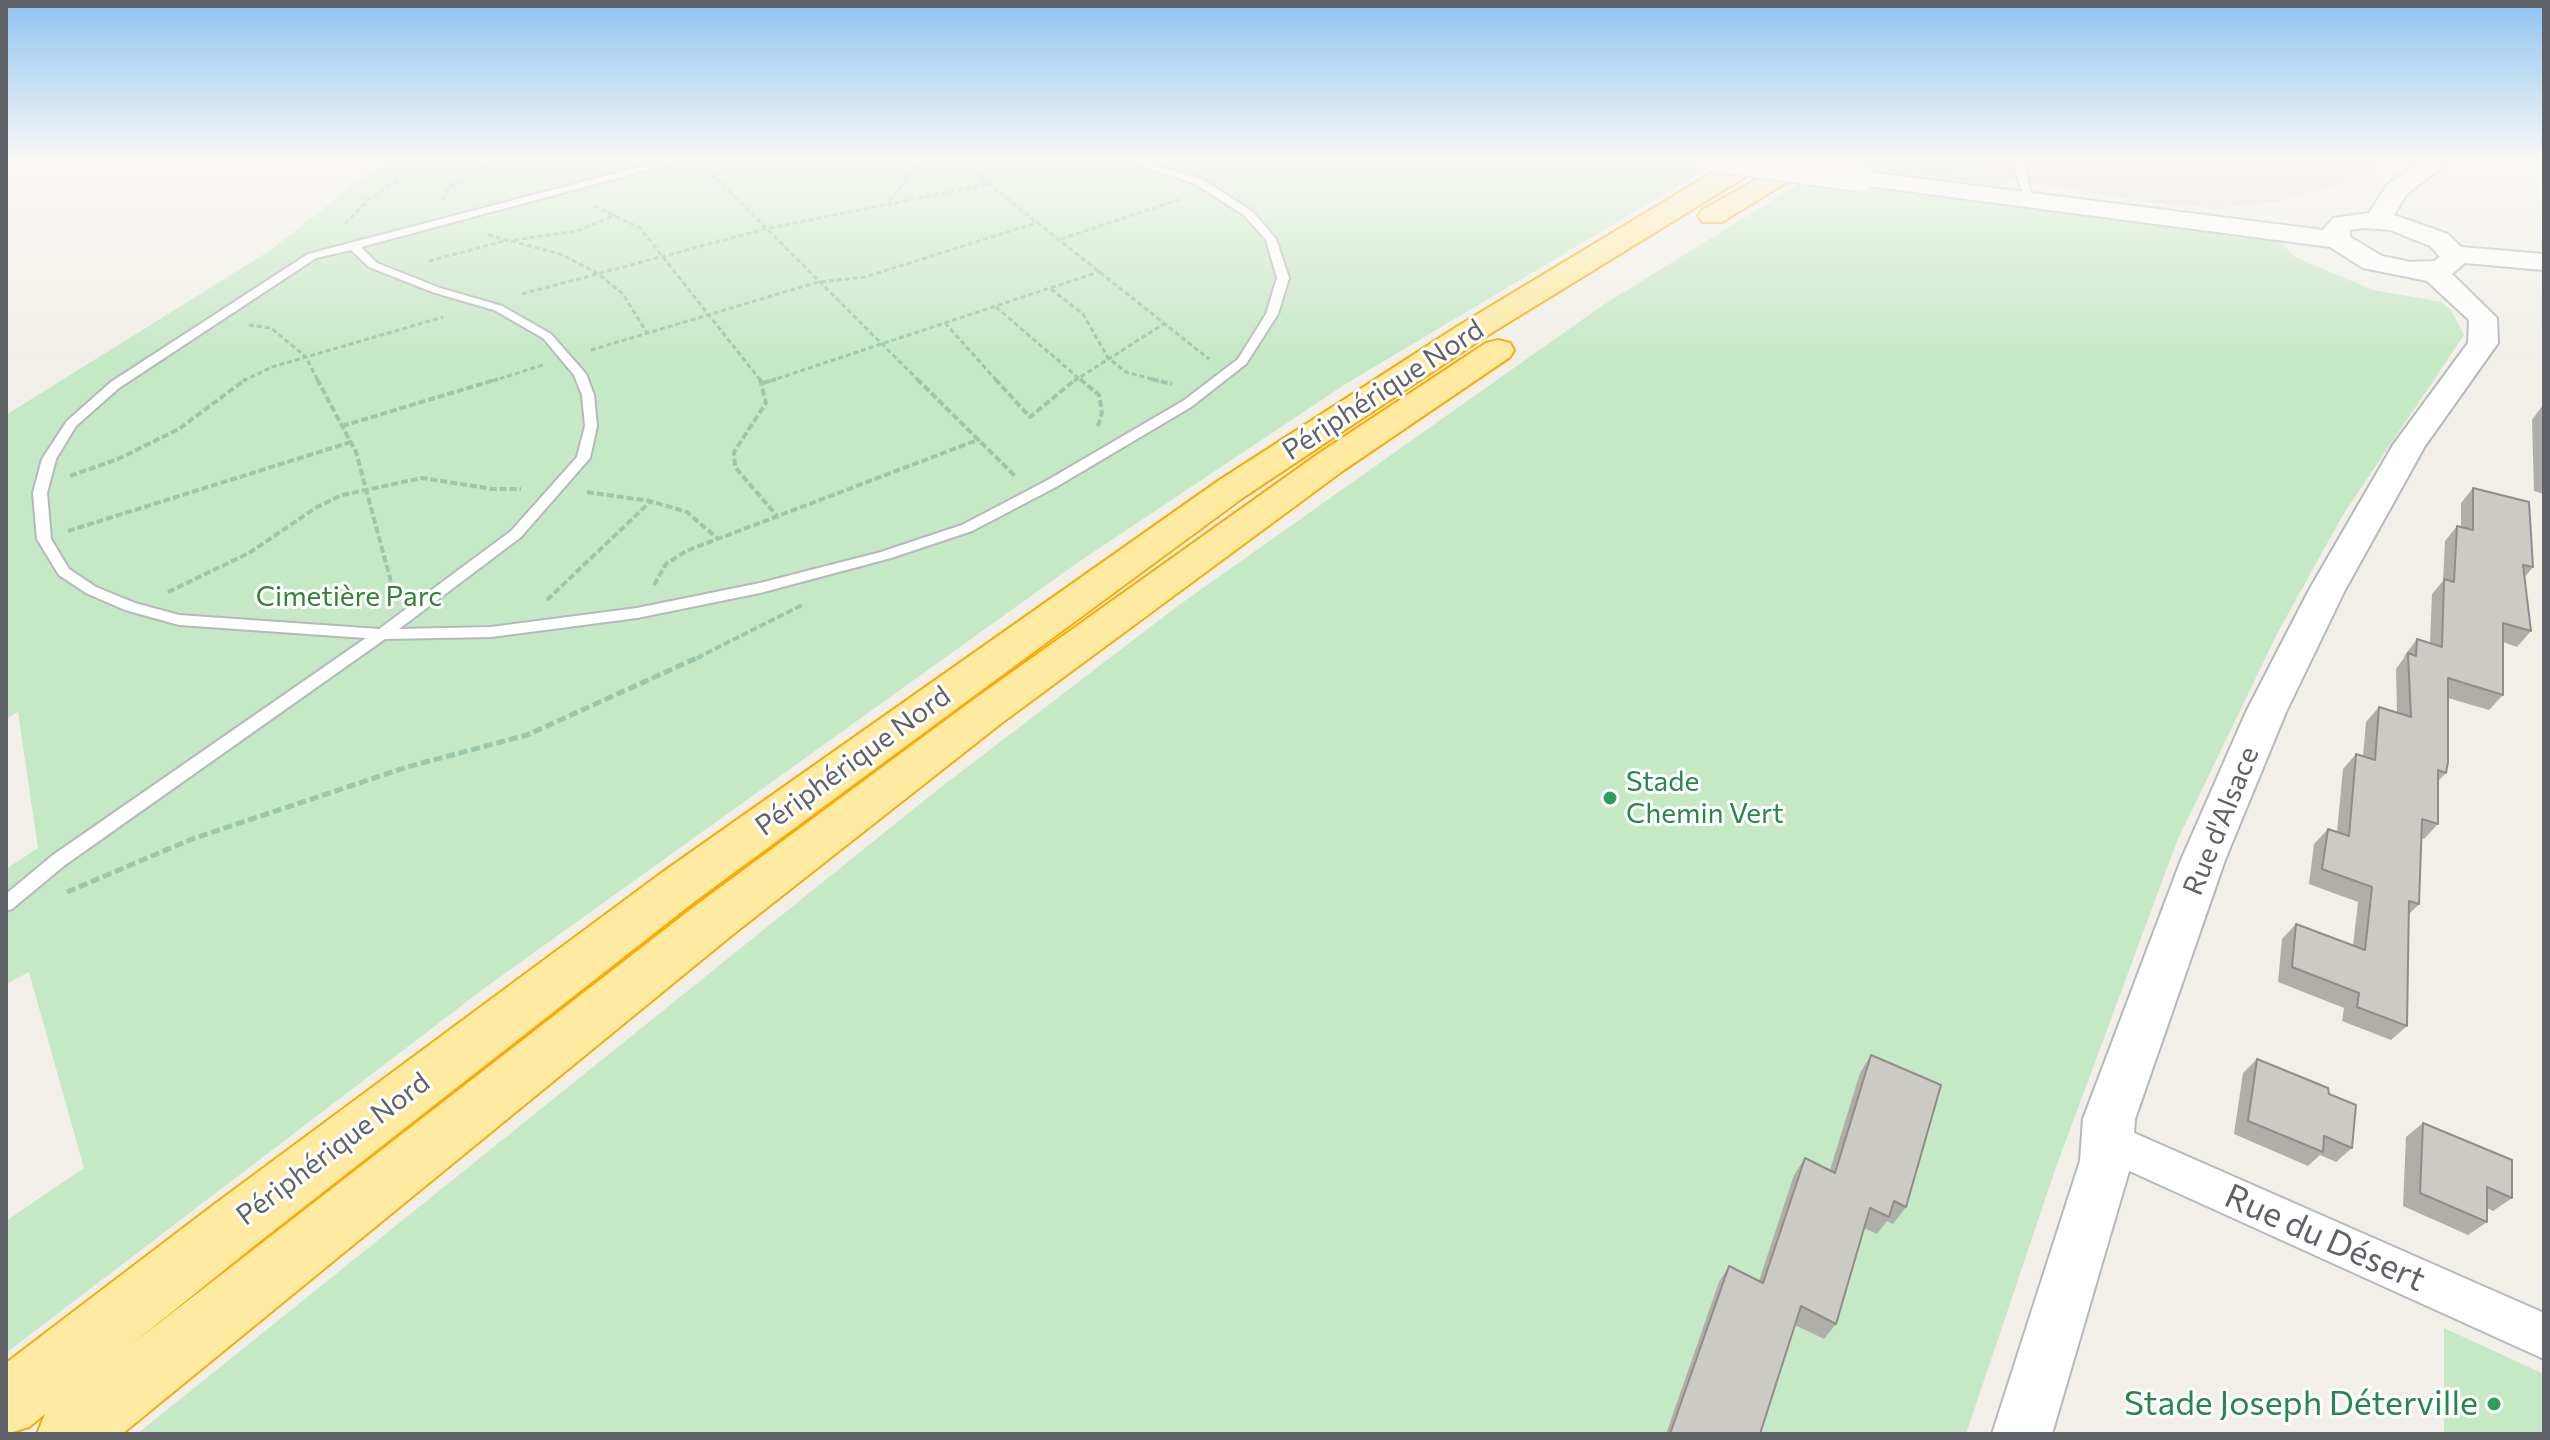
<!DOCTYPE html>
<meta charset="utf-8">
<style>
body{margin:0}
#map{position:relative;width:2550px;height:1440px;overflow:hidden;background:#f1efe8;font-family:Commissioner,sans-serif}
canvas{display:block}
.frame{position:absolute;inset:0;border:8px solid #5f6368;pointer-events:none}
</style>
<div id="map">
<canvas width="2550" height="1440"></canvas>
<div class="frame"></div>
</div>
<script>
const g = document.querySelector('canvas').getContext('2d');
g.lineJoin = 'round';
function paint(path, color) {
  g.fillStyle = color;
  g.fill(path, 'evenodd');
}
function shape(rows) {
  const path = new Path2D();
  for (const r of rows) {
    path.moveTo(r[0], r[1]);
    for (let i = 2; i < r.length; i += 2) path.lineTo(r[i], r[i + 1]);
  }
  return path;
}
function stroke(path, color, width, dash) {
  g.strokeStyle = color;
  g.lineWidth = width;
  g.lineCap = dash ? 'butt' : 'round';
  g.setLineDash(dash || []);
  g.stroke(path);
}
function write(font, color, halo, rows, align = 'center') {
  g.font = font + ' Commissioner,sans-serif';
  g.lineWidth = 6;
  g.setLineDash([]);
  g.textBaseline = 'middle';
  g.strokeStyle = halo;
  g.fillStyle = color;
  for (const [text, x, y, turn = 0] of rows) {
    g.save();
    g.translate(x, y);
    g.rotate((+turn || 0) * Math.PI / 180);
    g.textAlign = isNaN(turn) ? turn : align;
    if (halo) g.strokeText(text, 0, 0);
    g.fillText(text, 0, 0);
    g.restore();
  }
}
paint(shape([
 [2386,158,2356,179,2276,202,2219,208,2153,203,1892,159]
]), '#e0deda');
paint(shape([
 [388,158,1642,158,1710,167,1347,383,1077,563,486,987,6,1353,6,1221,84,1168,29,972,6,984,6,869,38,848,18,712,6,719,6,415,269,251],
 [1846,158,1893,158,2011,179,1999,186,1833,165],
 [1805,180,2280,241,2295,257,2373,290,2441,302,2451,310,2464,335,2344,513,2278,632,2177,841,2055,1170,1966,1434,137,1434,936,791,1179,605,1603,305],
 [2444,1328,2544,1374,2544,1434,2444,1434]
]), '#c5e8c5');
const service = shape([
 [674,158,692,158,361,247,377,263,440,288,502,306,551,334,586,374,594,395,597,426,590,458,521,537,399,629,491,627,637,608,760,583,881,552,962,525,1046,481,1183,401,1238,359,1266,314,1277,278,1266,240,1245,216,1194,183,1115,158,1132,158,1202,179,1253,212,1276,239,1289,278,1278,314,1246,364,1191,407,1056,487,972,531,891,558,760,593,637,618,491,637,385,639,65,865,12,909,6,911,6,894,53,855,366,638,179,625,125,610,86,593,59,575,37,539,33,493,42,459,67,421,111,382,308,254,674,158],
 [351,250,369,267,432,292,494,310,543,338,574,375,582,395,585,426,577,457,511,531,379,629,179,615,135,603,96,587,69,569,51,539,47,493,56,459,76,426,119,388,316,258,351,250],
 [2012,158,2022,158,2034,204,2025,202,2012,158]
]);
const minor = shape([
 [2107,1121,2544,1313,2544,1359,2092,1154,2086,1140,2092,1126,2107,1121]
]);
const tertiary = shape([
 [2425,158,2454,158,2406,195,2394,215,2448,234,2461,247,2544,254,2544,270,2465,263,2452,274,2497,318,2498,343,2425,446,2345,590,2286,712,2225,860,2135,1119,2132,1161,2052,1434,1992,1434,2080,1161,2083,1119,2181,860,2246,712,2309,590,2393,445,2468,343,2469,320,2427,281,2363,268,2330,247,1860,185,1848,178,1860,171,2323,230,2333,218,2369,213,2387,185,2425,158],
 [2363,228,2390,230,2430,246,2440,257,2434,261,2410,262,2382,256,2350,237,2350,230,2363,228]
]);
const trunk = shape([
 [1735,163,1745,165,1749,171,1745,177,1480,340,1244,497,694,902,254,1246,131,1345,695,906,973,700,1318,454,1486,343,1498,340,1510,343,1514,350,1510,357,1344,470,1003,722,731,936,122,1434,37,1434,45,1414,29,1427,6,1434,6,1363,212,1206,660,874,1218,481,1458,326,1725,165,1735,163],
 [1777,168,1787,170,1791,176,1787,182,1722,222,1702,222,1698,216,1702,210,1777,168]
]);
stroke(service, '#b5b8bc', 4);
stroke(minor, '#b5b8bc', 4);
stroke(tertiary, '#b5b8bc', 4);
stroke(trunk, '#f9ab00', 4);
stroke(shape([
 [536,158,542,175],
 [956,158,1209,359],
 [2354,158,2376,165],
 [706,168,919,381],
 [442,200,449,187,500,158],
 [889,201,924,158],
 [594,206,640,228,761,381],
 [345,224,371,197,402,177],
 [488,235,560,254,597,273,623,294,647,333],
 [1061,239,1181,199],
 [514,240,577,231,616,215],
 [429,261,504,241],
 [1051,289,1083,314,1108,358,1126,372,1159,381],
 [522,294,765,229,989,184],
 [996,307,1082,381],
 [945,323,997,381],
 [249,325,271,328,306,357,318,381],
 [591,350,818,282,865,277,1039,222],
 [243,381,272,367,443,317],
 [492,381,543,365],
 [770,381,1101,271],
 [1074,381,1165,323]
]), '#9cc7a9', 3, [5, 3]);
stroke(shape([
 [317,379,356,452,394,593],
 [760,379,766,403,734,452,735,467,777,516],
 [917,379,1016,477],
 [995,379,1030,417,1076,379],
 [1080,379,1099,395,1102,413,1097,429],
 [1151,379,1172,384],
 [763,383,776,379],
 [342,426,498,379],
 [70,476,118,459,179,429,246,379],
 [587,492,650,501,687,512,718,539],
 [68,531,351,442],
 [654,585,666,564,686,551,980,439],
 [168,592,249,553,317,507,342,495,422,478,493,489,521,489],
 [547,600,650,502],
 [697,658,804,604]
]), '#9cc7a9', 4, [7, 3]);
stroke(shape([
 [67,892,192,839,407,767,527,735,701,656]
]), '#9cc7a9', 5, [9, 4]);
paint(service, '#fff');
paint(minor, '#fff');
paint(tertiary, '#fff');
paint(trunk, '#feeaa1');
const tertiaryBridge = shape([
 [1714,158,1860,178]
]);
stroke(tertiaryBridge, '#b5b8bc', 30, []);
stroke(tertiaryBridge, '#fff', 27);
paint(shape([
 [2543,405,2544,405,2544,494,2534,491,2532,420],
 [2473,488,2533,567,2524,578,2531,631,2517,647,2503,642,2503,695,2489,710,2448,698,2446,773,2438,781,2438,824,2424,839,2421,838,2419,904,2409,914,2407,1026,2391,1040,2342,1021,2344,1008,2278,982,2282,939,2296,924,2353,946,2358,902,2309,884,2314,844,2328,829,2337,832,2343,769,2356,754,2363,756,2366,722,2379,707,2397,713,2396,669,2404,658,2405,655,2417,639,2430,643,2432,594,2443,581,2445,541,2457,526,2461,527,2461,503],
 [1871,1055,1906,1207,1893,1224,1887,1221,1877,1234,1864,1228,1836,1324,1824,1339,1795,1325,1760,1434,1666,1434,1719,1282,1729,1266,1759,1281,1794,1175,1805,1158,1830,1170,1860,1073],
 [2257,1059,2329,1094,2352,1148,2336,1162,2320,1155,2308,1166,2234,1134,2243,1073],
 [2423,1123,2512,1198,2493,1211,2487,1208,2487,1222,2468,1235,2403,1206,2406,1137]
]), '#afaea9');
const building = shape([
 [2473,488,2529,502,2533,567,2523,565,2531,631,2503,623,2503,695,2448,678,2448,762,2446,773,2438,770,2438,824,2422,819,2419,904,2409,901,2407,1026,2357,1007,2359,993,2292,967,2296,924,2365,950,2372,887,2322,869,2328,829,2349,836,2356,754,2375,760,2379,707,2411,717,2408,653,2416,656,2417,639,2442,647,2444,579,2454,582,2457,526,2473,530,2473,488],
 [1871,1055,1941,1085,1906,1207,1894,1201,1889,1217,1870,1208,1836,1324,1801,1306,1760,1434,1670,1434,1729,1266,1763,1283,1805,1158,1835,1173,1871,1055],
 [2257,1059,2328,1088,2329,1094,2356,1105,2352,1148,2324,1136,2323,1152,2248,1121,2257,1059],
 [2423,1123,2512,1160,2512,1198,2487,1187,2487,1222,2420,1193,2423,1123]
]);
paint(building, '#cccac5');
stroke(building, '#8f8d8a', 2);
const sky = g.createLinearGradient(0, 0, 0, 360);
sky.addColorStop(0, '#8fc3f1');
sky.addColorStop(0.44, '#f9f8f5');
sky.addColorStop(1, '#f9f8f500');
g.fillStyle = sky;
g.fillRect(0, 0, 2550, 360);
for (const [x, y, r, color] of [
 [1610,798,8,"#2e9e5b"],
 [2494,1404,8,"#2e9e5b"]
]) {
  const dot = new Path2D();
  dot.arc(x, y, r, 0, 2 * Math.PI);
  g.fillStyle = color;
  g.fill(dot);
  stroke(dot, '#fff', 3);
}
write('28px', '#5f6368', '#fff', [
 ["Périphérique Nord",1383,390,-33],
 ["Périphérique Nord",853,761,-36],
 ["Rue d'Alsace",2221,821,-68],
 ["Périphérique Nord",333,1149,-37]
]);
write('28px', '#348238', '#fff', [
 ["Cimetière Parc",349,597]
]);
write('28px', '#27864d', '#fff', [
 ["Stade",1626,782],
 ["Chemin Vert",1626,814]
], 'left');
write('34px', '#5f6368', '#fff', [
 ["Rue du Désert",2325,1238,24]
]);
write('34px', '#27864d', '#fff', [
 ["Stade Joseph Déterville",2478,1404]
], 'right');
</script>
